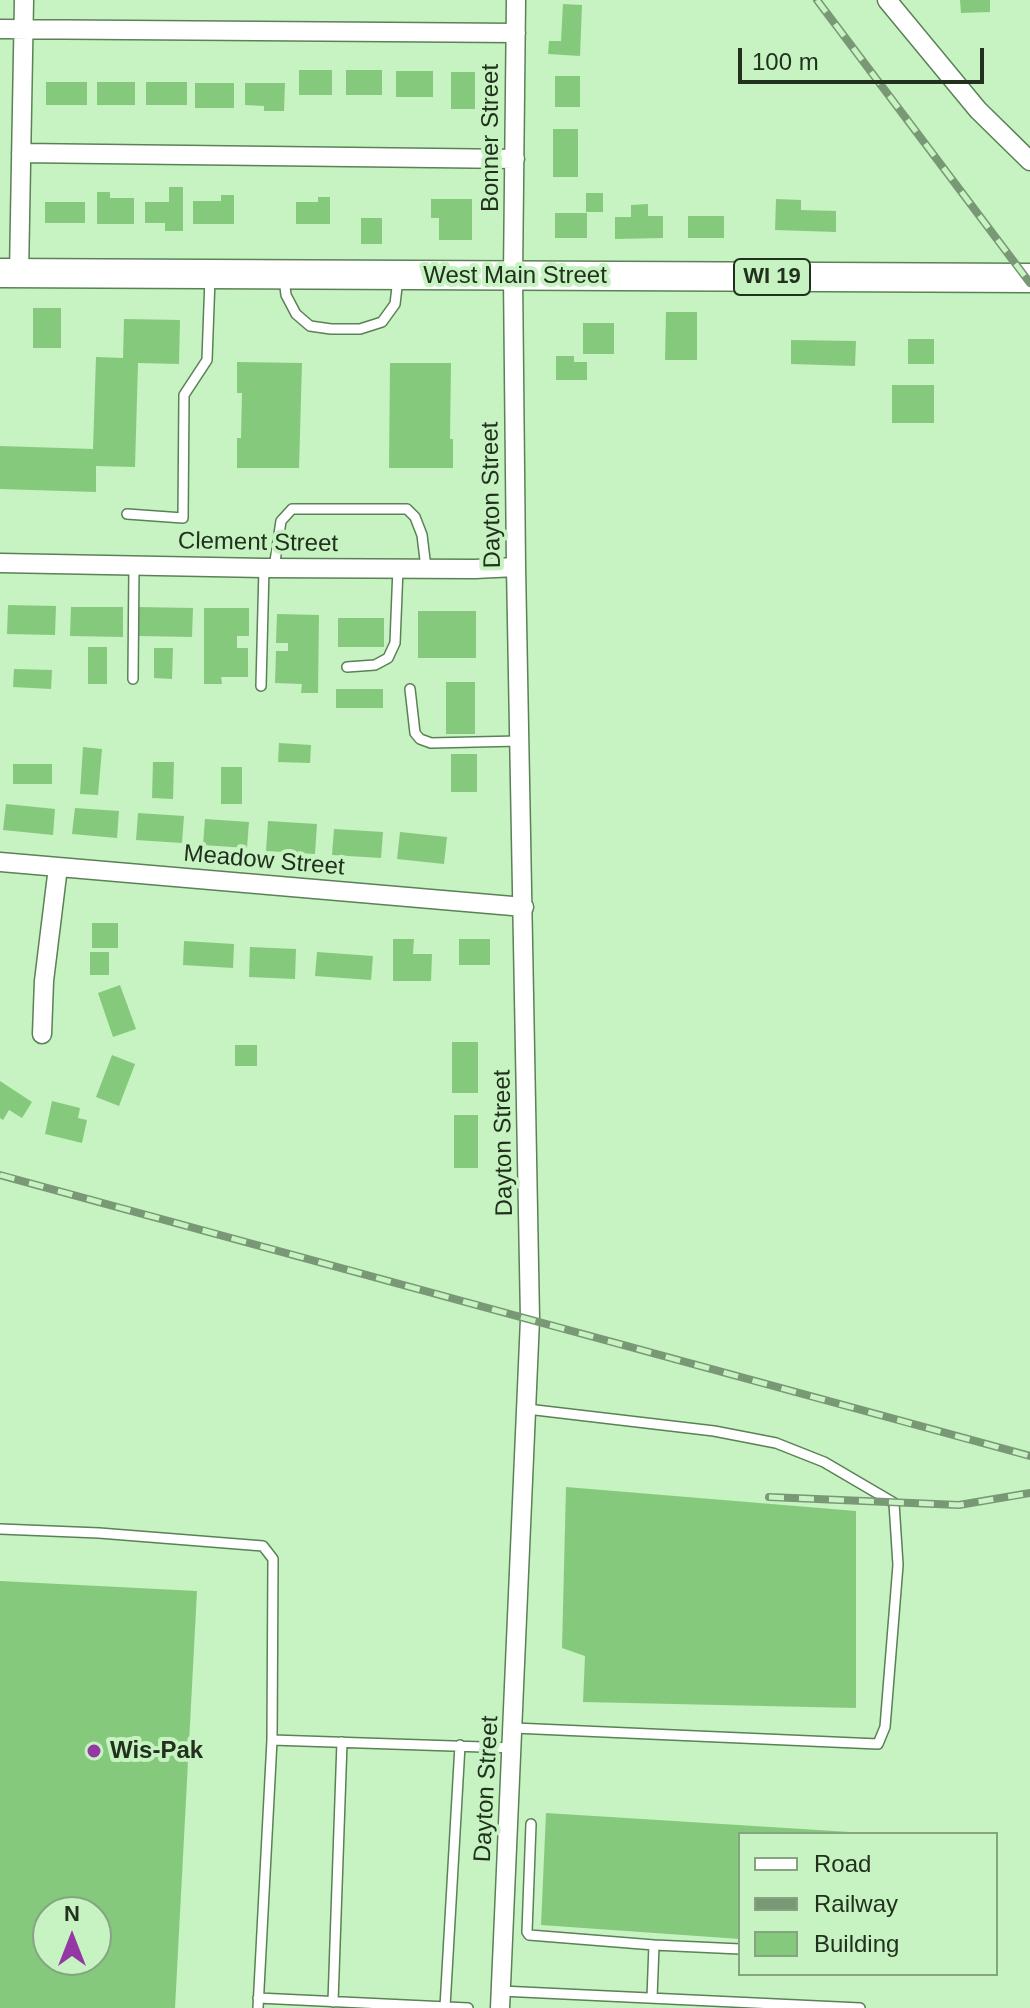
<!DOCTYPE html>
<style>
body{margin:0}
#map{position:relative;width:1030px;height:2008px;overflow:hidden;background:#c7f2c1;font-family:Helvetica,sans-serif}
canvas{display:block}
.legend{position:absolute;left:738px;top:1832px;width:260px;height:144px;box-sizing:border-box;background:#c7f2c1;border:2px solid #85a580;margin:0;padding:10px 14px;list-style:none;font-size:24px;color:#21311e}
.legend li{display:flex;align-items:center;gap:16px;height:40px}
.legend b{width:40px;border:2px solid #85a580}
.north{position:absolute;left:32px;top:1896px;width:80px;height:80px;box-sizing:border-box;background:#c7f2c1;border:2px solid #85a580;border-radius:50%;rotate:0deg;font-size:22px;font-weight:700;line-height:32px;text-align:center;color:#21311e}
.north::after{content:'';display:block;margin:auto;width:28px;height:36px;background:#9439a3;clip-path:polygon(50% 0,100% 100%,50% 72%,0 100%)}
.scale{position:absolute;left:738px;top:48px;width:246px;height:36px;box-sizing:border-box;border:4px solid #21311e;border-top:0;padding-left:10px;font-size:24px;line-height:28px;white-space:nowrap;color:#21311e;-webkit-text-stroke:6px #c7f2c1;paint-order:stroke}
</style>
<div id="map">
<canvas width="1030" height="2008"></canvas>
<ul class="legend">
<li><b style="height:10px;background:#fff"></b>Road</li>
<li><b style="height:10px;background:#799875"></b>Railway</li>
<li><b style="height:22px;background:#85ca7c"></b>Building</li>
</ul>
<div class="north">N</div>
<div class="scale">100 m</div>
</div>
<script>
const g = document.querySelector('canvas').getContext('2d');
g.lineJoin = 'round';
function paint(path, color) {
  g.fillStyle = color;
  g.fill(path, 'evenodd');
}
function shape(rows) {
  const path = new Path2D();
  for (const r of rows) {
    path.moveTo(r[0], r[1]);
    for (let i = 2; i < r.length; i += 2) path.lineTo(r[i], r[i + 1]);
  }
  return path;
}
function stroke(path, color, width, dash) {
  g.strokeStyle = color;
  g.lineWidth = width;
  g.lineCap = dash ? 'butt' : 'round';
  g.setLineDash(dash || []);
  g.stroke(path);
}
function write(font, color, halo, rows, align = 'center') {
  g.font = font + ' Helvetica,sans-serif';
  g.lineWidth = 8;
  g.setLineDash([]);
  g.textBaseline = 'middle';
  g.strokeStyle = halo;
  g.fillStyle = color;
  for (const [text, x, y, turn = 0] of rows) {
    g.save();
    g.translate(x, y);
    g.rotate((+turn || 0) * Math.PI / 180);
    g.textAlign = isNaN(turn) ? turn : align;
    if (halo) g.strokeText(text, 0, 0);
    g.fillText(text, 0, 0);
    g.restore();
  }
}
paint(shape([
 [960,0,990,0,990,12,961,13],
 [563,4,582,5,580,56,548,54,549,41,561,41],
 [299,70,332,70,332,95,299,95],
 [346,70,382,70,382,95,346,95],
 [396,71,433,71,433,97,396,97],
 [451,72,475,72,475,109,451,109],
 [555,76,580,76,580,107,555,107],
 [46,82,87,82,87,105,46,105],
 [97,82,135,82,135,105,97,105],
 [146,82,187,82,187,105,146,105],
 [195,83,234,83,234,108,195,108],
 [245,83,285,83,284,111,264,111,264,106,245,105],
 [553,129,578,129,578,177,553,177],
 [169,187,183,187,183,231,165,231,165,223,145,223,145,202,169,202],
 [97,192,110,192,110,198,134,198,134,224,97,224],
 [586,193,603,193,603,212,586,212],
 [221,195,234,195,234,224,193,224,193,201,221,201],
 [318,197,330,197,330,224,296,224,296,202,318,202],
 [431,199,472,199,472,240,439,240,439,218,431,218],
 [776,199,801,200,801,210,836,211,836,232,775,230],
 [45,202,85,202,85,223,45,223],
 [648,204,648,216,663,216,663,238,615,239,615,217,631,217,631,205],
 [555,213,587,213,587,238,555,238],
 [688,216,724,216,724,238,688,238],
 [361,218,382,218,382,244,361,244],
 [33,308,61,308,61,348,33,348],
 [666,312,697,312,697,360,665,360],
 [124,319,180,320,179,364,138,363,135,467,96,466,96,492,0,489,0,446,93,449,96,357,123,358],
 [583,323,614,323,614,354,583,354],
 [908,339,934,339,934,364,908,364],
 [791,340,856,341,855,366,791,364],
 [556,356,574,356,574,362,587,362,587,380,556,380],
 [237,362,302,363,299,468,237,468,237,438,241,438,242,393,237,393],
 [390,363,451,363,450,439,453,439,453,468,389,468],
 [892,385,934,385,934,423,892,423],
 [8,605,56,606,55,635,7,634],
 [71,607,123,607,123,637,70,636],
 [139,607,193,608,192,637,139,636],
 [204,608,249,608,249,636,237,636,237,648,248,648,248,677,221,677,222,684,204,684],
 [418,611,476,611,476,658,418,658],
 [277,614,319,615,318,693,301,693,302,684,275,683,276,651,288,651,288,643,276,643],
 [338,618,384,618,384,647,338,647],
 [88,647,107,647,107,684,88,684],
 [154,648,173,648,172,679,154,678],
 [14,669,52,670,51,689,13,687],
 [446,682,475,682,475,734,446,734],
 [336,689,383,689,383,708,336,708],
 [279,743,311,745,310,763,278,762],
 [83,747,102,749,98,795,80,794],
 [451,754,477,754,477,792,451,792],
 [153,762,174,762,173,799,152,798],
 [13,764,52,764,52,784,13,784],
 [221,767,242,767,242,804,221,804],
 [6,804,55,809,53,835,3,830],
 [75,808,119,811,117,838,72,834],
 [138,813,184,816,182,843,136,840],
 [205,819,249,822,247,848,203,845],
 [268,821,317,824,315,854,266,851],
 [334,829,383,832,381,858,332,855],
 [400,832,447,837,444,864,397,859],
 [92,923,118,923,118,948,92,948],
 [393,939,414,939,413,954,432,954,431,981,393,981],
 [459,939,490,939,490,965,459,965],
 [184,941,234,944,233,968,183,965],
 [250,947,296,949,295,979,249,977],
 [90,952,109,952,109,975,90,975],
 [317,952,373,956,371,980,315,976],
 [120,985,136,1029,113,1037,98,993],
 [452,1042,478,1042,478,1093,452,1093],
 [235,1045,257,1045,257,1066,235,1066],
 [112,1055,135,1064,119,1106,96,1097],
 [0,1081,32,1102,22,1118,9,1110,3,1120,0,1118],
 [52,1101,80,1108,78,1118,87,1120,82,1143,45,1134],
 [454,1115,478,1115,478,1168,454,1168],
 [566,1487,856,1511,856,1708,583,1702,585,1656,562,1648],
 [0,1581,197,1591,175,2008,0,2008],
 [48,1912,96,1912,96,1960,48,1960],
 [546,1813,850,1832,850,1834,740,1834,740,1939,541,1925]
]), '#85ca7c');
const service = shape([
 [284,278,286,295,296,314,310,326,331,329,360,329,382,322,395,304,398,279],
 [127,514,183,518,184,395,207,360,210,278],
 [274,568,281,521,292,509,407,509,415,517,422,535,426,568],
 [347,667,375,665,388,658,395,643,398,568],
 [133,679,134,565],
 [261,686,264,568],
 [410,689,415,733,420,739,431,743,519,741],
 [0,1529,99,1533,263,1546,273,1559,272,1740],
 [514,1728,878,1744,885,1727,898,1565,894,1503,824,1462,776,1443,714,1431,527,1409],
 [531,1824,527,1932,529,1935,654,1945],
 [501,1991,860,2008],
 [258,1998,468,2008],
 [652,1998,654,1945,740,1949],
 [333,2002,342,1742],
 [445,2007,460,1745],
 [258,2008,272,1740,513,1748]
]);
const minor = shape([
 [887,0,978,110,1030,161],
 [0,29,516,33],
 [21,153,515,159],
 [19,273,24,0],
 [0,563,264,568,475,569,516,567],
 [0,862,524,907],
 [42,1034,44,981,58,867],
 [500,2008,530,1319,516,567,513,276,516,0]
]);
const primary = shape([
 [0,273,1030,278]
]);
stroke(service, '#5b8156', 12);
stroke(minor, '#5b8156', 21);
stroke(primary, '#5b8156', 31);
stroke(service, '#fff', 9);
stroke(minor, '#fff', 18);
stroke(primary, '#fff', 28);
const rail = shape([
 [817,0,1030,283],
 [0,1175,1030,1456],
 [769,1497,959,1505,1030,1493]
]);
stroke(rail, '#799875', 8);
stroke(rail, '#c7f2c1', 5, [15]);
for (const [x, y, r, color] of [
 [94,1751,8,"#9439a3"]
]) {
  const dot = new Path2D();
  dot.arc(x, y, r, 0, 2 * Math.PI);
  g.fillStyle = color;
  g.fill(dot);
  stroke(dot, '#c7f2c1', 3);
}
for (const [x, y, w] of [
 [772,277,76]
]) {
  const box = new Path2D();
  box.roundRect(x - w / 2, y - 18, w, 36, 6);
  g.fillStyle = '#c7f2c1';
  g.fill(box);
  stroke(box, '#21311e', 2);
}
write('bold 22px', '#21311e', null, [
 ["WI 19",772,277]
]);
write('24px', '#21311e', '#c7f2c1', [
 ["Bonner Street",491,138,-90],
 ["West Main Street",515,276],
 ["Dayton Street",492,495,-91],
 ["Clement Street",258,543,1],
 ["Meadow Street",264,861,5],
 ["Dayton Street",504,1143,-91],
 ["Dayton Street",487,1789,-87]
]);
write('bold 24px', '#21311e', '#c7f2c1', [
 ["Wis-Pak",110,1751]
], 'left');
</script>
